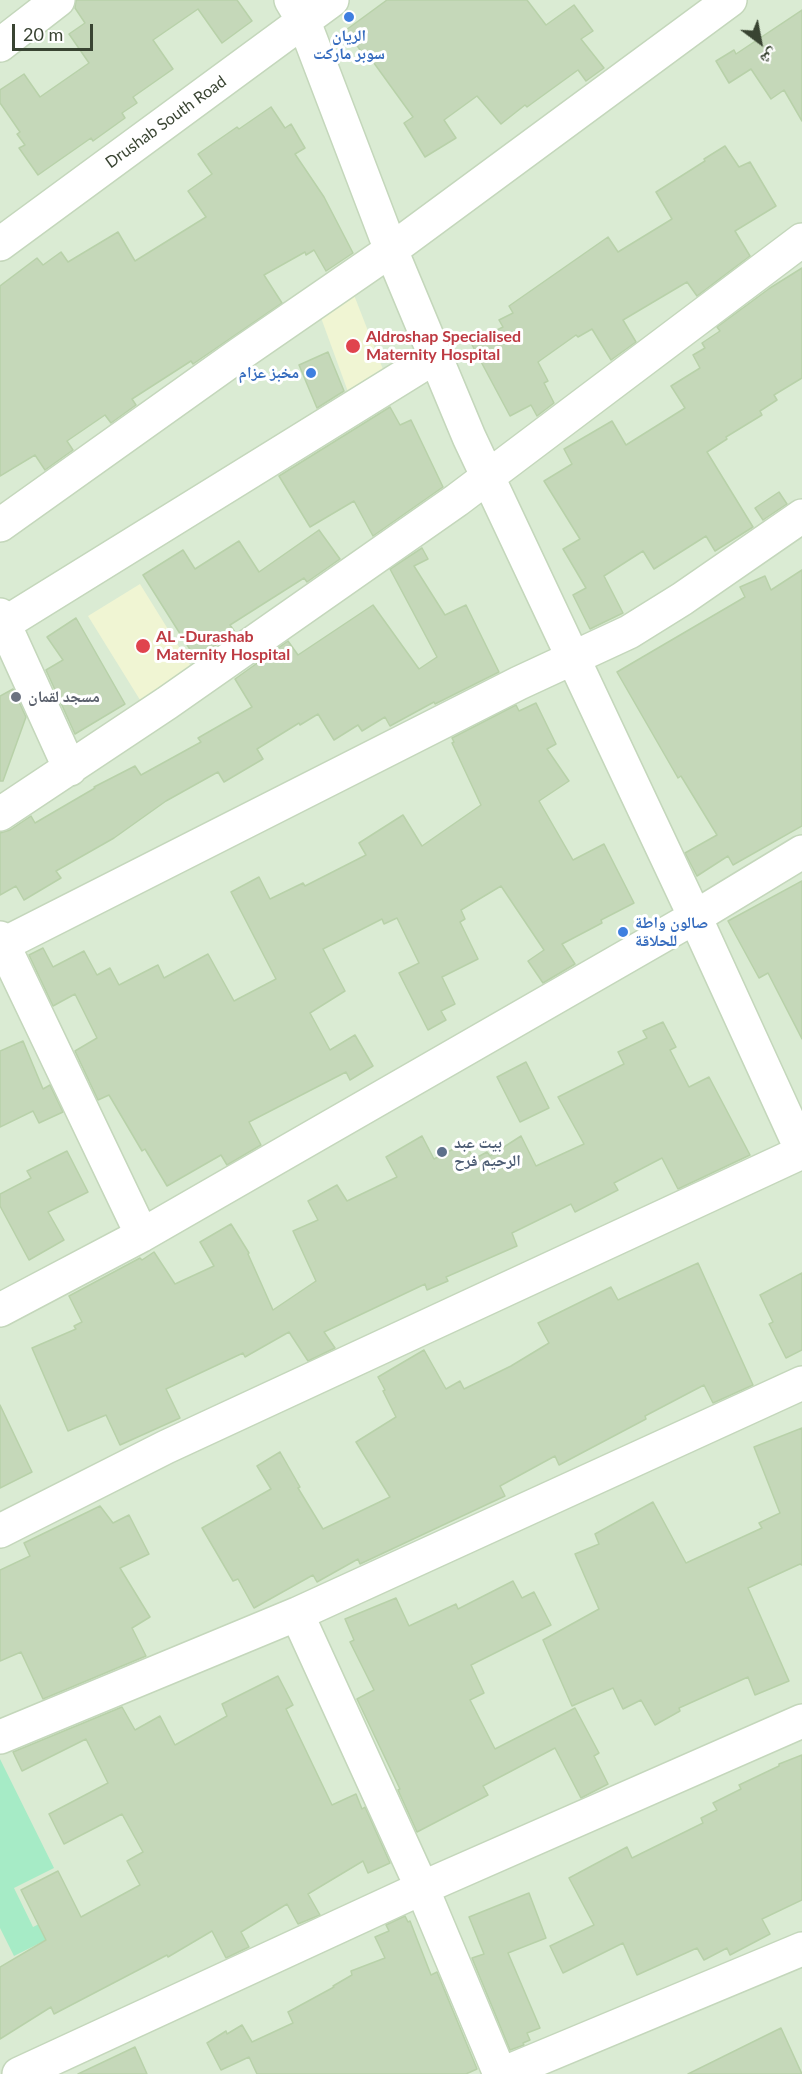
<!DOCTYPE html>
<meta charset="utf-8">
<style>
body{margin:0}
#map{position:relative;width:802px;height:2074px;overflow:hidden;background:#e6f3e2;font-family:Lato,"Noto Naskh Arabic",sans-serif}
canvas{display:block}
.north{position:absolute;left:730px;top:12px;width:60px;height:60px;-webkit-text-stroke:4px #fff;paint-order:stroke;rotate:148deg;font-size:16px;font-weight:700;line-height:24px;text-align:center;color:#394432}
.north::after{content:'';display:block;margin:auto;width:21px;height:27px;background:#394432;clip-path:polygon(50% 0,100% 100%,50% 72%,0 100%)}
.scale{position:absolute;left:12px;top:24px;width:81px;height:27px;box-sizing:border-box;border:3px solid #394432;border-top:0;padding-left:8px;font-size:18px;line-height:21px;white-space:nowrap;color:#394432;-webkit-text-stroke:4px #fff;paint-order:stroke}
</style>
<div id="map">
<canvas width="802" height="2074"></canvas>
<div class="north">ش</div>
<div class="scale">20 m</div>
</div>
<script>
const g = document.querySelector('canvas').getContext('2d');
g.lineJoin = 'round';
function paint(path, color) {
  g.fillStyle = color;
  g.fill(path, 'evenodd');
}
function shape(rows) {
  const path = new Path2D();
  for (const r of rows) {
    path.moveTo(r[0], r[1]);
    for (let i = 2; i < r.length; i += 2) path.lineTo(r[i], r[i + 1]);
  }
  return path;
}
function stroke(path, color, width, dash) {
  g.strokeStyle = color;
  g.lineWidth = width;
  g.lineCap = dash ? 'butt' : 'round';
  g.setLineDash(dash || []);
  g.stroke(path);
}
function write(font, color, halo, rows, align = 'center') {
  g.font = font + ' Lato,"Noto Naskh Arabic",sans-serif';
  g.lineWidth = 6;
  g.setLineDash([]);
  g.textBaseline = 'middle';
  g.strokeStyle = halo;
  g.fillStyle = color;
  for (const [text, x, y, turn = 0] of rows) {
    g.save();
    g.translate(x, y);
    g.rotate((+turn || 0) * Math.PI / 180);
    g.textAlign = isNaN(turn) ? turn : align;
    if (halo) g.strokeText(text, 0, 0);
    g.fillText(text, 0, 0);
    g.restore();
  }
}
paint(shape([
 [0,0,802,0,802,2074,0,2074]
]), '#daebd3');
paint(shape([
 [354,295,386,377,351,400,320,315],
 [140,584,197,676,145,708,88,616]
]), '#f0f5d3');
paint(shape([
 [0,1759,54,1868,14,1888,33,1927,43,1922,50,1938,14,1956,0,1928]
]), '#a6ebc6');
const building = shape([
 [76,0,237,0,252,21,222,43,198,9,153,40,173,69,133,97,137,103,122,113,125,118,93,141,91,138,38,175,19,148,25,145,17,134,20,132,0,103,0,90,24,74,40,97,89,63,69,34,85,23,75,8,76,0],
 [387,0,527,0,546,25,574,5,593,31,581,39,604,68,586,81,578,70,527,107,525,105,501,124,477,96,444,120,456,138,425,157,404,123,413,117,366,52,363,54,346,30,387,0],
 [802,10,802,121,784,90,771,99,751,69,729,83,716,61,734,50,736,54,802,10],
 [271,107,285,128,291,124,305,148,295,154,324,197,353,253,326,271,314,250,306,255,305,252,264,275,282,303,193,364,191,361,132,399,136,405,111,423,105,415,67,441,73,450,45,470,35,455,0,476,0,286,37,258,43,265,61,252,68,262,118,232,135,261,206,217,188,191,212,174,198,154,237,127,239,129,271,107],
 [725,146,739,167,750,162,776,206,735,231,750,256,697,296,687,282,623,320,636,342,611,360,592,329,578,337,576,335,538,362,548,381,544,383,554,403,537,416,531,405,510,416,471,343,503,327,499,320,513,313,509,306,608,237,618,252,672,219,656,192,705,161,704,159,725,146],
 [802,268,802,378,774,395,777,400,760,411,762,415,726,437,727,439,707,452,753,527,715,551,706,536,654,569,643,551,604,576,623,613,590,629,573,595,586,588,563,549,580,539,544,481,572,464,564,449,612,421,626,445,685,408,671,386,700,368,693,355,705,348,702,343,720,331,717,327,770,288,802,268],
 [328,352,344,391,317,408,299,365,328,352],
 [390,407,400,425,411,420,443,487,373,536,354,501,310,527,279,476,390,407],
 [779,492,787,504,763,520,755,508,779,492],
 [319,530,340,559,307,582,304,578,230,625,235,632,196,659,143,575,183,550,195,569,239,541,259,572,319,530],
 [422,548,428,559,414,566,445,615,466,605,499,672,435,704,434,702,390,726,385,717,362,731,358,725,334,740,318,714,300,725,299,723,257,749,263,759,224,782,218,772,166,801,114,838,56,871,61,878,24,900,16,886,0,895,0,833,10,830,31,816,35,823,95,788,94,787,135,766,141,775,201,742,198,738,252,707,235,679,288,641,298,655,373,605,419,669,437,657,390,569,422,548],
 [802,570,802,826,733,865,728,856,697,876,685,853,717,835,681,776,678,778,617,672,745,597,740,587,765,576,771,590,802,570],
 [76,618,125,704,75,734,46,670,63,660,47,637,76,618],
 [13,689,26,717,3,781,0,781,0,696,13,689],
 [536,703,556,744,547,749,569,781,539,801,573,860,604,844,634,903,601,920,602,923,562,944,575,964,543,983,528,961,544,950,501,886,461,910,465,919,460,922,478,959,442,977,455,1004,441,1011,446,1020,428,1030,399,973,419,963,397,918,384,924,382,919,323,949,345,991,310,1013,330,1050,355,1035,373,1066,350,1080,346,1072,249,1122,261,1145,227,1165,221,1155,167,1186,145,1149,142,1151,109,1095,98,1100,75,1051,97,1038,75,994,53,1006,29,955,43,948,53,967,84,951,97,975,110,968,119,985,158,965,164,978,208,954,234,1001,276,979,231,892,259,877,270,899,303,883,305,886,366,855,359,843,403,815,422,846,481,805,452,743,454,742,452,738,516,705,519,711,536,703],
 [802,881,802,1039,768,973,759,978,728,921,802,881],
 [663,1022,676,1047,670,1050,689,1087,709,1077,750,1155,678,1189,662,1158,614,1183,618,1190,575,1212,571,1204,512,1233,517,1246,446,1277,448,1281,427,1290,425,1284,324,1332,335,1348,308,1361,289,1332,245,1357,243,1353,166,1389,180,1418,120,1445,106,1415,68,1431,32,1348,76,1329,74,1326,82,1322,69,1296,140,1258,142,1260,154,1252,175,1284,214,1266,200,1242,231,1224,249,1253,248,1254,273,1310,316,1281,293,1231,318,1220,308,1201,337,1185,347,1201,397,1177,386,1157,422,1136,434,1159,465,1143,474,1159,487,1152,490,1156,521,1136,536,1166,584,1144,558,1097,624,1064,618,1052,647,1038,643,1031,663,1022],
 [23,1041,43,1089,50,1085,63,1112,39,1123,33,1111,0,1127,0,1051,23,1041],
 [526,1062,549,1108,520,1122,497,1077,526,1062],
 [67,1151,88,1192,48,1212,64,1240,29,1260,0,1206,0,1194,31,1178,27,1171,67,1151],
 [698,1263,753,1385,713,1403,704,1385,645,1416,646,1419,559,1465,555,1456,500,1486,505,1496,360,1564,358,1559,317,1582,313,1575,254,1608,238,1579,233,1581,202,1528,271,1489,257,1466,280,1452,300,1487,298,1488,323,1529,390,1497,356,1442,396,1417,383,1391,385,1390,378,1377,424,1350,446,1389,460,1381,464,1389,511,1366,549,1343,538,1323,611,1287,618,1300,698,1263],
 [802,1273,802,1350,786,1358,769,1324,773,1322,760,1295,802,1273],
 [0,1405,32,1472,0,1488,0,1405],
 [802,1428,802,1565,800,1564,748,1588,789,1681,755,1695,748,1677,679,1708,680,1711,655,1725,641,1700,623,1709,613,1688,572,1706,543,1640,599,1609,575,1554,599,1544,595,1534,653,1502,686,1563,762,1528,759,1523,780,1513,754,1447,802,1428],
 [100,1506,113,1523,129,1515,149,1554,120,1568,150,1617,132,1628,146,1656,43,1699,21,1652,0,1661,0,1570,30,1556,24,1543,100,1506],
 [513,1581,522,1598,534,1592,551,1625,471,1665,484,1693,470,1700,495,1749,575,1708,599,1753,594,1756,608,1784,581,1798,555,1748,483,1786,488,1795,417,1832,398,1790,400,1789,357,1699,374,1690,350,1642,354,1640,345,1619,396,1598,409,1626,456,1604,458,1609,513,1581],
 [278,1676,293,1705,286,1709,332,1805,356,1794,362,1809,365,1807,390,1863,368,1873,363,1861,308,1894,320,1915,298,1924,287,1904,241,1932,249,1947,226,1958,212,1931,168,1957,167,1955,54,2014,51,2007,0,2039,0,1967,46,1940,21,1890,58,1871,81,1917,140,1885,127,1861,143,1852,122,1814,64,1844,49,1814,108,1783,86,1739,22,1771,13,1752,122,1707,135,1730,160,1716,175,1745,227,1716,222,1704,278,1676],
 [802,1755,802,1900,762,1919,770,1934,730,1955,727,1948,704,1960,697,1948,637,1975,623,1943,563,1973,550,1946,594,1925,569,1878,627,1847,632,1858,703,1823,701,1818,717,1810,713,1803,741,1789,739,1785,779,1766,779,1764,802,1755],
 [529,1893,546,1938,508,1953,540,2028,527,2033,530,2040,523,2043,524,2045,510,2050,472,1958,484,1954,469,1917,529,1893],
 [405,1916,408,1922,410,1921,431,1975,437,1972,477,2069,466,2074,257,2074,249,2057,221,2070,207,2043,226,2031,227,2034,242,2025,252,2042,293,2023,288,2012,334,1987,333,1986,352,1975,351,1971,385,1958,375,1937,389,1931,386,1925,405,1916],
 [781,2028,802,2074,688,2074,781,2028],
 [135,2047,147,2074,78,2074,135,2047]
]);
paint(building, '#c5d8b9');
stroke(building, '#b8d1a9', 1.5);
const minor = shape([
 [291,0,304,22,391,250,469,437,695,917,802,1151],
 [0,45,58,0],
 [0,244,332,0],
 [0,525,240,354,391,250,730,0],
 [0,615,70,769],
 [4,624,435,357],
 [0,814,167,703,457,500,802,240],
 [0,938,142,1235],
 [0,946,519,683,629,632,682,599,802,516],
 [0,1310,142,1235,695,917,802,852],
 [0,1531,166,1447,802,1152],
 [297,1614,422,1888,500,2074],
 [0,1737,297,1614,802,1383],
 [19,2074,422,1888,802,1721],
 [502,2074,802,1949]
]);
stroke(minor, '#c4d7bb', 36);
stroke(minor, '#fff', 33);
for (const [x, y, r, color] of [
 [349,17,6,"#3f7fe0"],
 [353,346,8,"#e0444e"],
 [311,373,6,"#3f7fe0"],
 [143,646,8,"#e0444e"],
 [16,697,6,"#6b7280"],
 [623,932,6,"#3f7fe0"],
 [442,1152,6,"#5c6f8a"]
]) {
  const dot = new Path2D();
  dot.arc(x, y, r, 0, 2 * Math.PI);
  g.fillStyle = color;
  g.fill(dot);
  stroke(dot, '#fff', 2);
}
write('bold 16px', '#366cbe', '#fff', [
 ["الريان",349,36],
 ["سوبر ماركت",349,54],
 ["مخبز عزام",299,373,"right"],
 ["صالون واطة",635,923,"left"],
 ["للحلاقة",635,941,"left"]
]);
write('16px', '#394432', '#fff', [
 ["Drushab South Road",166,122,-36]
]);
write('bold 16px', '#be3a42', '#fff', [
 ["Aldroshap Specialised",366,337],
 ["Maternity Hospital",366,355],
 ["AL -Durashab",156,637],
 ["Maternity Hospital",156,655]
], 'left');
write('bold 16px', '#5b616d', '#fff', [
 ["مسجد لقمان",28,697]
], 'left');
write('bold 16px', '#4e5e75', '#fff', [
 ["بيت عبد",454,1143],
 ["الرحيم فرح",454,1161]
], 'left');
</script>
